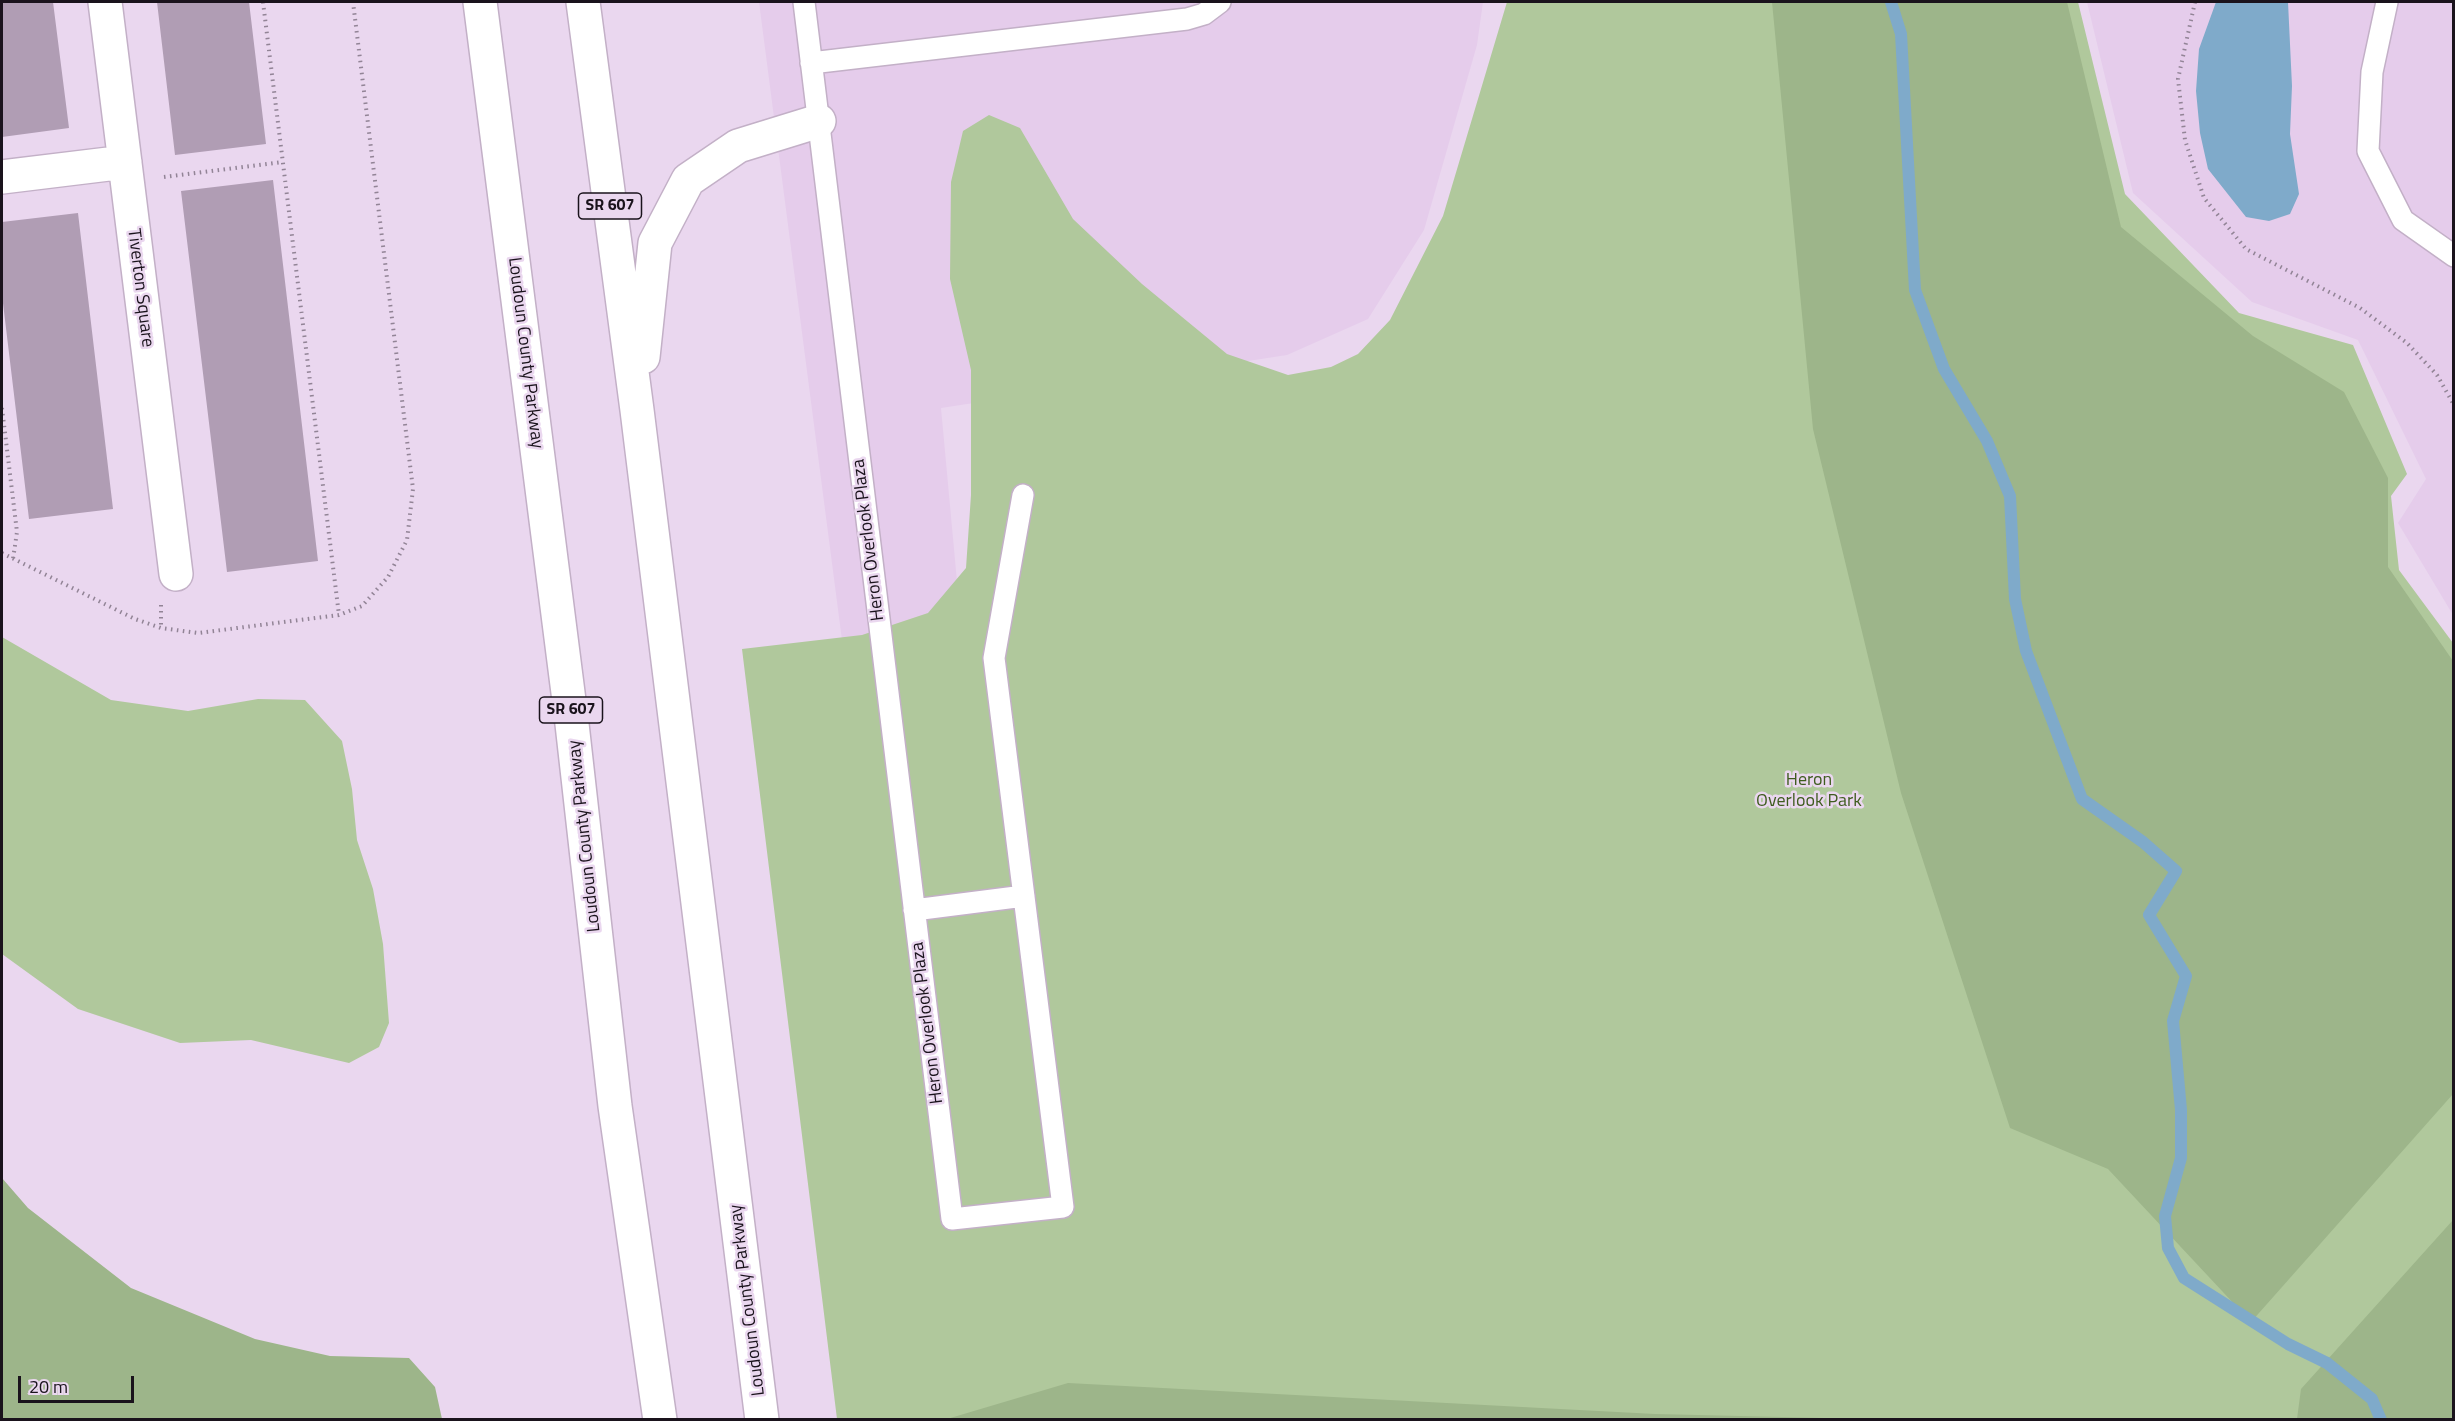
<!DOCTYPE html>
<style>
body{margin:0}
#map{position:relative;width:2455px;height:1421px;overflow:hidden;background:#ead7ef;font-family:"Titillium Web",sans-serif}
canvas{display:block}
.frame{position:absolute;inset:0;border:3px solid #1a131c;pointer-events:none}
.scale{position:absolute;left:18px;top:1376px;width:116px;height:27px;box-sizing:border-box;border:3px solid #1a131c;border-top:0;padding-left:8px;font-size:18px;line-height:21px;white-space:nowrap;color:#1a131c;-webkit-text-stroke:4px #ead7ef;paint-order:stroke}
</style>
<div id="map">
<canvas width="2455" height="1421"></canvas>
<div class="frame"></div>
<div class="scale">20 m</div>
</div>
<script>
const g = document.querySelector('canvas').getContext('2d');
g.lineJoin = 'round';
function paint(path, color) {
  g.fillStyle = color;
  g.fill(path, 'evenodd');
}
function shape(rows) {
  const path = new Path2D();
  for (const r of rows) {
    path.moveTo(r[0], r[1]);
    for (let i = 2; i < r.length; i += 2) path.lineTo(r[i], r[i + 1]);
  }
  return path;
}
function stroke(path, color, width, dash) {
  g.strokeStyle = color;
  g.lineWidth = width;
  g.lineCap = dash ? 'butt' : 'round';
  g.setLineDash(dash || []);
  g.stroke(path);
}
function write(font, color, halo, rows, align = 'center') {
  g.font = font + ' "Titillium Web",sans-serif';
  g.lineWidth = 5;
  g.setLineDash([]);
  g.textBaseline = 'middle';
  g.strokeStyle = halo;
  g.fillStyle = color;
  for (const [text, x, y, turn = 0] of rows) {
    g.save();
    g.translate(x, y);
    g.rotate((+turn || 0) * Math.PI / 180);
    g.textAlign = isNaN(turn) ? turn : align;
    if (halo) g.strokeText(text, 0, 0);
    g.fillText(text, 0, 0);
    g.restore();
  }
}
paint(shape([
 [759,2,1483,2,1477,45,1424,230,1368,319,1287,355,941,408,961,625,842,640],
 [2087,2,2453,2,2453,615,2398,523,2426,479,2358,340,2252,302,2133,193]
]), '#e5cceb');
paint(shape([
 [1507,2,2078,2,2125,194,2239,313,2353,345,2407,474,2391,496,2399,570,2453,643,2453,1419,837,1419,742,649,862,635,928,613,966,568,971,495,971,370,950,279,951,182,963,131,989,115,1020,128,1073,219,1142,284,1227,354,1288,375,1331,367,1358,354,1390,320,1443,216],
 [2,637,111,700,188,711,258,699,305,700,342,741,352,789,357,840,373,889,383,944,389,1023,379,1047,349,1063,251,1040,180,1043,78,1009,2,954]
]), '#b0c89c');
paint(shape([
 [1772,2,2067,2,2121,227,2253,336,2344,392,2388,478,2388,567,2453,661,2453,1094,2251,1322,2108,1169,2010,1128,1901,793,1813,429],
 [2,1178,28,1208,131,1288,255,1339,330,1356,409,1358,435,1387,442,1419,2,1419],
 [2453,1220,2453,1419,2297,1419,2301,1389],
 [1068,1383,1655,1414,1866,1419,947,1419]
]), '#9db58a');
paint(shape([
 [2216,2,2288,2,2292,86,2290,134,2299,194,2290,214,2269,221,2246,217,2208,169,2200,133,2196,91,2199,49]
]), '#7faaca');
stroke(shape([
 [1891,2,1901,34,1915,290,1944,369,1987,441,2010,496,2015,599,2026,651,2082,799,2143,842,2176,871,2149,915,2186,976,2173,1021,2181,1110,2181,1158,2165,1216,2168,1248,2184,1278,2288,1344,2327,1363,2372,1399,2381,1420]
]), '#7faaca', 12);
paint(shape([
 [2,2,53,2,69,128,2,137],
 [157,2,249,2,266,144,175,155],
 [273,180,318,561,227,572,181,191],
 [78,213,113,509,29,519,2,295,2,222]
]), '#b09db4');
const service = shape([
 [804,2,952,1219,1063,1207,994,658,1023,495],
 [2387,2,2372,72,2368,151,2403,220,2454,256],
 [811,63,1187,19,1204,14,1220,2],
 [914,910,1024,896]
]);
const minor = shape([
 [105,2,176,574],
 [2,177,125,162]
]);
const primary = shape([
 [480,2,572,724,615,1106,660,1420],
 [583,2,637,410,762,1420],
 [643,357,655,243,688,180,738,146,819,121]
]);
stroke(service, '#c3b0c7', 24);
stroke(minor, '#c3b0c7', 36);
stroke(primary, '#c3b0c7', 36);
stroke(shape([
 [263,2,339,615],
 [2195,2,2178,79,2185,140,2204,198,2246,249,2360,308,2407,343,2437,375,2454,405],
 [164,177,283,162],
 [2,408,17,532,13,559],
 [2,553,135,619,161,628,198,633,339,615,362,606,388,577,407,540,413,489,353,2],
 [161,605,161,628]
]), '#928496', 4, [1.5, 4.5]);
stroke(service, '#fff', 21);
stroke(minor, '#fff', 33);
stroke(primary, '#fff', 33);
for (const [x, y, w] of [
 [610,206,63],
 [571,710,63]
]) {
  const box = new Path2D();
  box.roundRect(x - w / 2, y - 13, w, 26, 4.5);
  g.fillStyle = '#ead7ef';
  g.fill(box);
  stroke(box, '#1a131c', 1.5);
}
write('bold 16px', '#1a131c', null, [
 ["SR 607",610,206],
 ["SR 607",571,710]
]);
write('18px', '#1a131c', '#ead7ef', [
 ["Tiverton Square",140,288,83],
 ["Loudoun County Parkway",525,353,83],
 ["Heron Overlook Plaza",869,540,-97],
 ["Loudoun County Parkway",585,836,-96],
 ["Heron Overlook Plaza",928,1023,-97],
 ["Loudoun County Parkway",748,1300,-97]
]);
write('18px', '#3e5c1e', '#ead7ef', [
 ["Heron",1809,781],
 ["Overlook Park",1809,802]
]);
</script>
